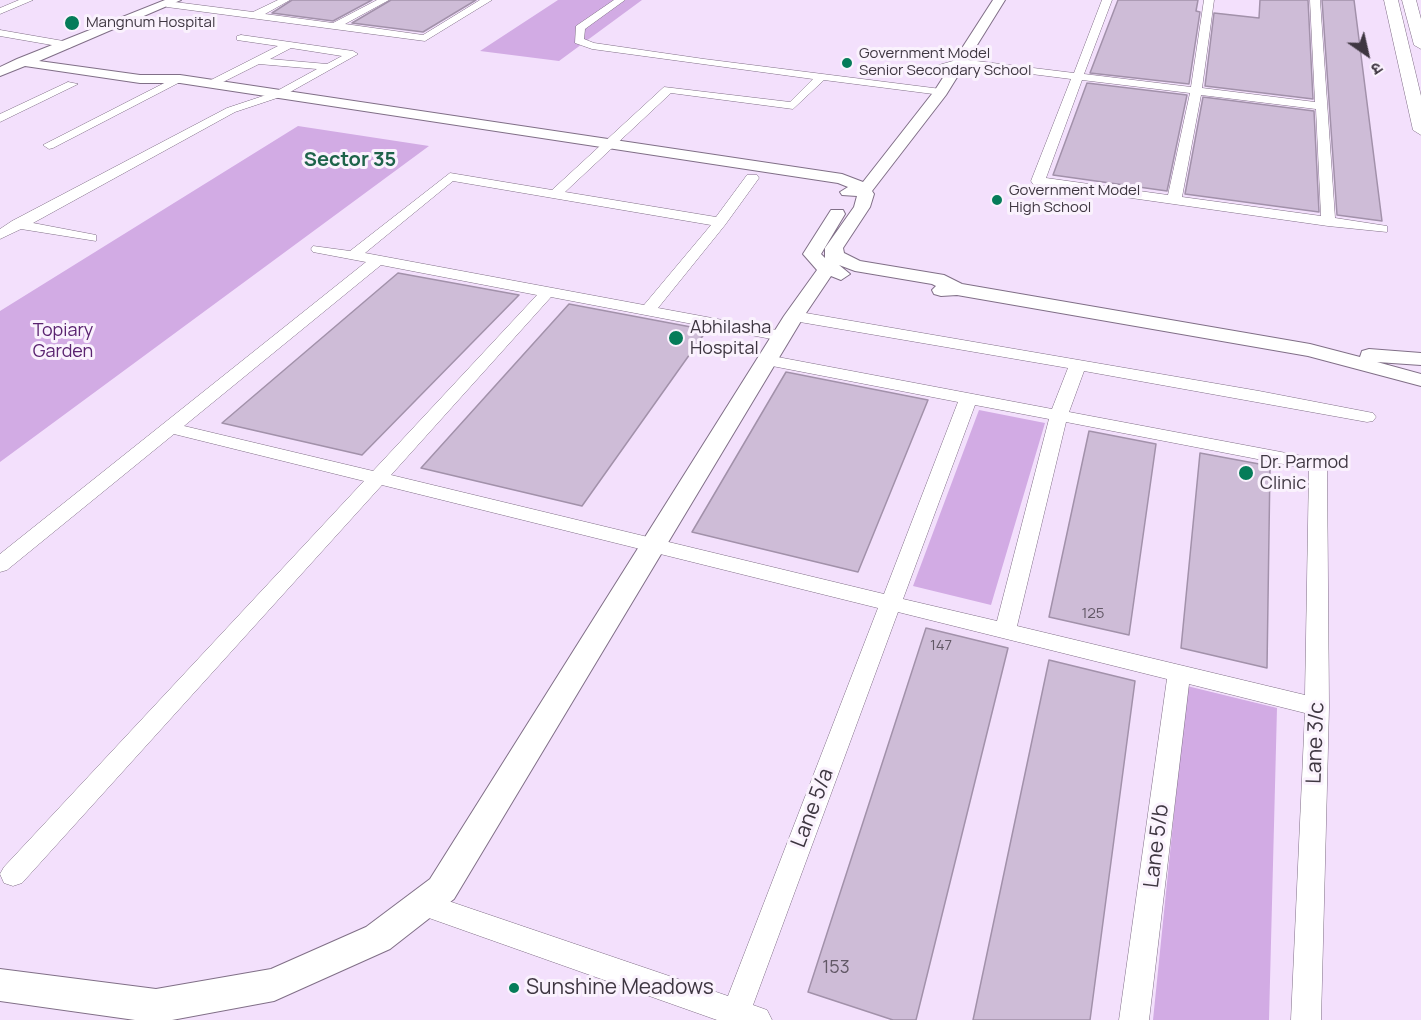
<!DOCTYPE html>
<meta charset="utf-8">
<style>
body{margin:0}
#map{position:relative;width:1421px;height:1020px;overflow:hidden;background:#f3e0fc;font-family:Manrope,"Noto Sans Devanagari",sans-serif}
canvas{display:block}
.north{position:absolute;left:1337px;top:24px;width:60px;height:60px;-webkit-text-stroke:4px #faf2fd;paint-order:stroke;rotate:146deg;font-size:16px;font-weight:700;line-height:24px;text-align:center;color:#3e3641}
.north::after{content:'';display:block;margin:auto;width:21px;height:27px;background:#3e3641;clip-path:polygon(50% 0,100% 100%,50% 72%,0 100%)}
</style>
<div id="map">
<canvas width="1421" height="1020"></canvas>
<div class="north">उ</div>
</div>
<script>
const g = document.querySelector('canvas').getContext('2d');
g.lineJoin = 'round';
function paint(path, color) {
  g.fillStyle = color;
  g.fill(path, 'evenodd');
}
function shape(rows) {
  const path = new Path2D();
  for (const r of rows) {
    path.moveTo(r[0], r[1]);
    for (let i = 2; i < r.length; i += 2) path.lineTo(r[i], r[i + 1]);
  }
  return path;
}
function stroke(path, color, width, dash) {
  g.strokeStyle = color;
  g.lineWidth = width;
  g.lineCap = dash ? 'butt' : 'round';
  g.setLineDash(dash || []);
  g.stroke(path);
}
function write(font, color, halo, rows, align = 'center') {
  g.font = font + ' Manrope,sans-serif';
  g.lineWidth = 6;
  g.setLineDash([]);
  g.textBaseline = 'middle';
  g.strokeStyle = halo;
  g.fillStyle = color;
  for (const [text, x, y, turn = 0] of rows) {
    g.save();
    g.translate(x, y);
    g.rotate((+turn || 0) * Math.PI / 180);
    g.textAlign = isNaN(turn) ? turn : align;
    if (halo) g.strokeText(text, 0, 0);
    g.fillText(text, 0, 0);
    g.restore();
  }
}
paint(shape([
 [558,0,642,0,559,61,480,51],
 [298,126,429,146,0,462,0,311],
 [979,410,1045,423,991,605,913,586],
 [1187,686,1277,708,1269,1020,1153,1020]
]), '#d2abe4');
const building = shape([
 [292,0,372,0,333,21,272,13,292,0],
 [391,0,476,0,423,32,352,23,391,0],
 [1118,0,1198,0,1196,11,1200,12,1189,84,1090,73,1118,0],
 [1260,0,1308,0,1313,99,1205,86,1214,13,1259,18,1260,0],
 [1322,0,1354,0,1382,221,1337,215,1322,0],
 [1087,83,1187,95,1167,191,1053,175,1087,83],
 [1203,97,1314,111,1319,212,1185,194,1203,97],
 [398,273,519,295,362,455,222,423,398,273],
 [569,304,707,330,582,506,421,468,569,304],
 [786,372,928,400,858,572,692,532,786,372],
 [1089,431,1156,444,1129,635,1049,617,1089,431],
 [1200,453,1270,466,1267,668,1181,648,1200,453],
 [926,628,1008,648,916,1020,893,1020,808,992,926,628],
 [1049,660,1135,681,1090,1020,973,1020,1049,660]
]);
paint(building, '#cebcd7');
stroke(building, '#a291aa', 1.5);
const minor = shape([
 [19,0,33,0,0,14,0,8,19,0],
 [278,0,290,0,265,14,333,23,377,0,389,0,345,24,423,35,480,0,492,0,425,41,167,7,162,4,167,1,253,12,278,0],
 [614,0,625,0,585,29,584,39,594,43,704,59,941,89,947,92,941,95,824,80,793,109,671,93,565,192,716,217,747,175,757,175,759,178,725,225,658,308,782,331,790,336,788,339,782,341,551,297,391,475,884,594,958,402,767,365,759,360,761,356,767,355,1052,409,1068,368,794,321,786,316,788,313,794,311,1259,391,1373,413,1376,417,1373,421,1367,422,1084,371,1069,412,1318,459,1327,465,1329,707,1321,1020,1291,1020,1305,713,1189,684,1149,1020,1119,1020,1167,679,898,612,753,1005,767,1010,772,1020,717,1020,412,912,408,904,412,896,422,892,728,996,878,608,382,485,22,883,13,886,4,883,0,874,4,867,364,481,174,434,7,570,0,572,0,554,366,262,313,252,311,249,313,246,350,251,450,173,552,190,664,87,790,102,813,79,592,49,575,43,576,26,614,0],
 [453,181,711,225,644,305,365,253,453,181],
 [381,265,537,295,373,471,184,426,381,265],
 [975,405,1049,419,997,621,903,599,975,405],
 [1066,422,1309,469,1305,695,1017,626,1066,422],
 [1102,0,1112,0,1084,74,1191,87,1204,0,1214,0,1202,88,1315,102,1310,0,1320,0,1335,218,1387,226,1387,232,1328,226,1033,184,1031,181,1071,79,960,65,926,73,921,70,960,59,1074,73,1102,0],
 [1082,80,1190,93,1168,195,1046,178,1082,80],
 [1201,95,1316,109,1321,216,1182,197,1201,95],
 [0,30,69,42,74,45,69,48,0,36,0,30],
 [241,35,353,51,358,54,283,96,235,112,33,223,96,235,96,241,21,229,0,239,0,229,12,221,227,108,275,92,317,69,259,64,215,86,207,86,207,82,278,46,237,40,237,36,241,35],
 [291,48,342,56,327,64,270,59,291,48],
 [176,77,186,79,53,148,49,149,43,145,176,77],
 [68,82,78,84,0,122,0,114,68,82]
]);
const tertiary = shape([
 [165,0,181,0,39,61,140,75,180,75,842,174,863,182,935,90,993,0,1005,0,946,95,872,191,874,194,870,207,843,248,844,253,860,261,944,275,962,284,1310,344,1360,357,1362,351,1369,349,1421,353,1421,365,1377,362,1421,374,1421,386,1308,356,957,295,941,296,934,294,932,290,936,286,932,284,855,271,839,265,850,274,841,280,831,276,804,316,454,899,390,949,274,1001,172,1020,135,1020,0,1001,0,969,156,989,271,969,366,927,430,879,784,316,817,270,803,254,831,210,843,210,845,214,821,254,825,258,825,248,854,207,857,196,842,195,840,192,848,187,838,183,180,83,140,83,25,66,0,76,0,67,17,59,165,0]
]);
const secondary = shape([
 [1384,0,1398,0,1421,96,1421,135,1413,130,1384,0],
 [1402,0,1416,0,1421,19,1421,49,1414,45,1402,0]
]);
stroke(minor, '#806f87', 1);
stroke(tertiary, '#806f87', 2);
stroke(secondary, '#806f87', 1);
paint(minor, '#fff');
paint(tertiary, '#fff');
paint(secondary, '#fff');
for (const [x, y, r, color] of [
 [72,23,8,"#057c59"],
 [847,63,6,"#057c59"],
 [997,200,6,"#057c59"],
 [676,338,8,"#057c59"],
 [1246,473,8,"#057c59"],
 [514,988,6,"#057c59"]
]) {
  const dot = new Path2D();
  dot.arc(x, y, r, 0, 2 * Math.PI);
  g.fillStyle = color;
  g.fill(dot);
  stroke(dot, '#faf2fd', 2);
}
write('15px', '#3e3641', '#faf2fd', [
 ["Mangnum Hospital",86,23],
 ["Government Model",859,54],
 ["Senior Secondary School",859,71],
 ["Government Model",1009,191],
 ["High School",1009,208]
], 'left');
write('15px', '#625866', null, [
 ["125",1093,614],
 ["147",941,646]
]);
write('18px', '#3e3641', '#faf2fd', [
 ["Abhilasha",690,328],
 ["Hospital",690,349],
 ["Dr. Parmod",1260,463],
 ["Clinic",1260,484]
], 'left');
write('18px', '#5a2370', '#faf2fd', [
 ["Topiary",63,331],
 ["Garden",63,352]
]);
write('18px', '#625866', null, [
 ["153",836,968]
]);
write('bold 20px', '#1e634a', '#faf2fd', [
 ["Sector 35",350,160]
]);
write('21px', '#3e3641', '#faf2fd', [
 ["Lane 3/c",1316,743,-88],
 ["Lane 5/a",813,808,-69],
 ["Lane 5/b",1157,846,-83]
]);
write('21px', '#3e3641', '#faf2fd', [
 ["Sunshine Meadows",526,988]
], 'left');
</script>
